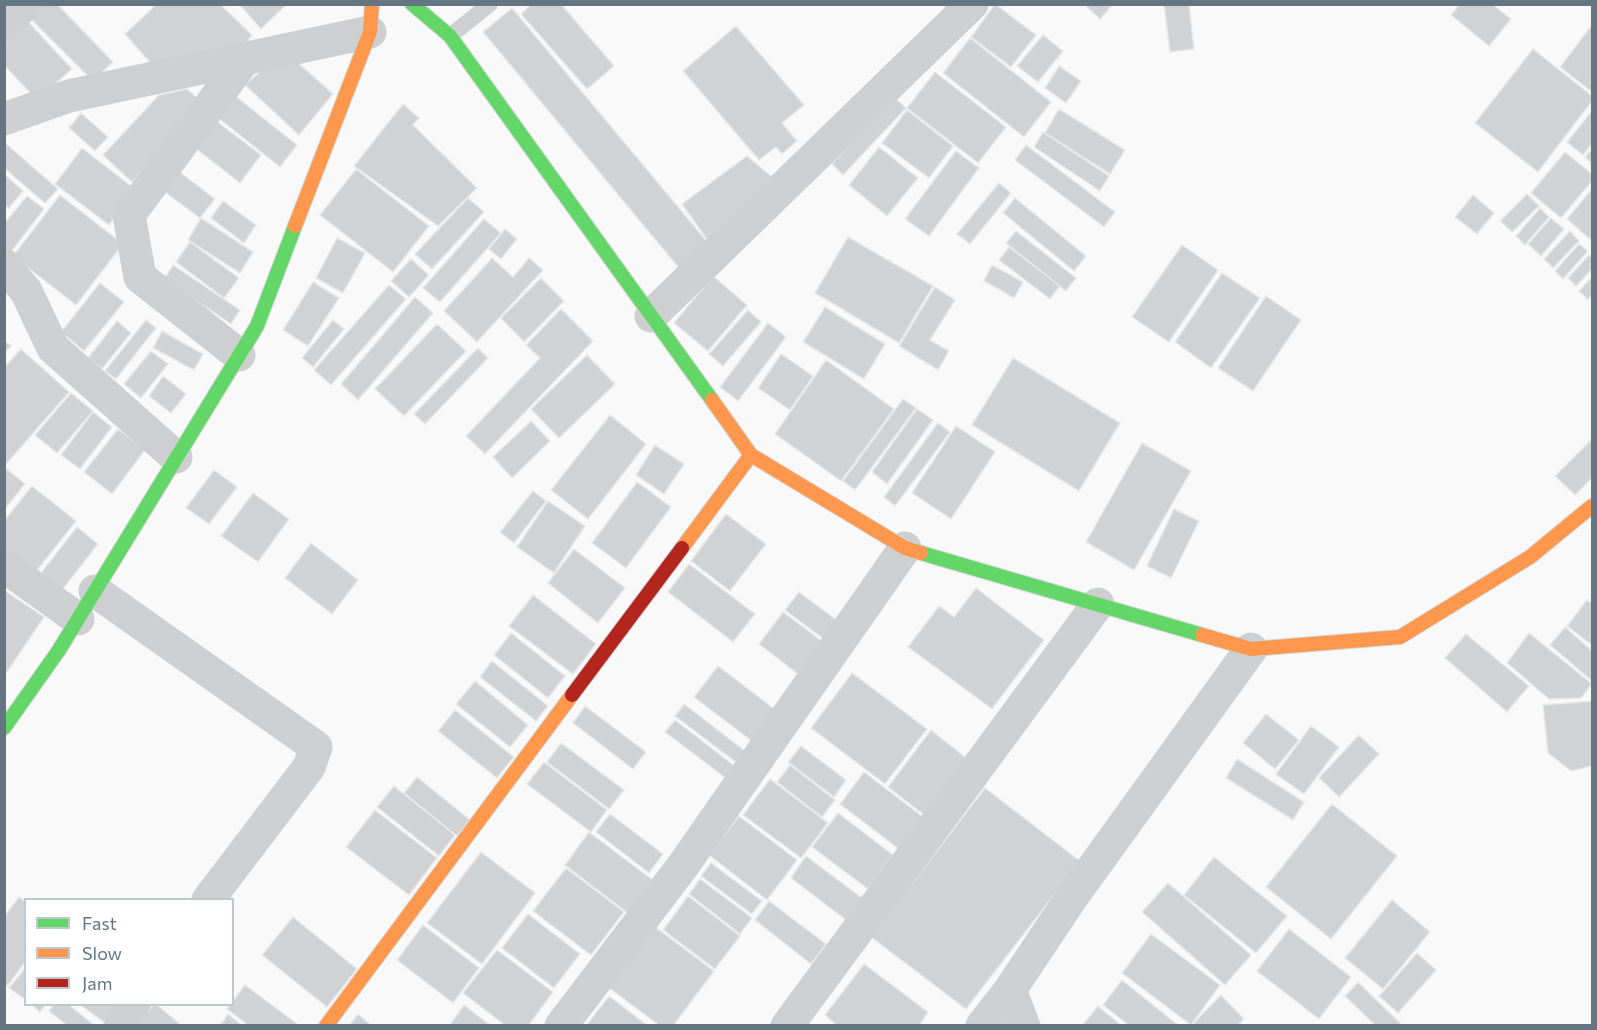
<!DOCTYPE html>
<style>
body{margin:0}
#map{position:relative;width:1597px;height:1030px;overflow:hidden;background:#f9f9f9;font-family:Commissioner,sans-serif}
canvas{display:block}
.frame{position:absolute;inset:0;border:6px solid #657683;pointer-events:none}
.legend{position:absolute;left:24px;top:898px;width:210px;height:108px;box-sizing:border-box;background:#fff;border:2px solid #c1c8cd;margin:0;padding:8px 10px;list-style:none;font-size:18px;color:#657683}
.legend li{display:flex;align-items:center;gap:12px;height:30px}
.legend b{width:30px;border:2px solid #c1c8cd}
</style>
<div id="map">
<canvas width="1597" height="1030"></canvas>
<div class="frame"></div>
<ul class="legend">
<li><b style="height:8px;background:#63d668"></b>Fast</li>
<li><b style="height:8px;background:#ff974d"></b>Slow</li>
<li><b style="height:8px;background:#b3261e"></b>Jam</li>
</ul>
</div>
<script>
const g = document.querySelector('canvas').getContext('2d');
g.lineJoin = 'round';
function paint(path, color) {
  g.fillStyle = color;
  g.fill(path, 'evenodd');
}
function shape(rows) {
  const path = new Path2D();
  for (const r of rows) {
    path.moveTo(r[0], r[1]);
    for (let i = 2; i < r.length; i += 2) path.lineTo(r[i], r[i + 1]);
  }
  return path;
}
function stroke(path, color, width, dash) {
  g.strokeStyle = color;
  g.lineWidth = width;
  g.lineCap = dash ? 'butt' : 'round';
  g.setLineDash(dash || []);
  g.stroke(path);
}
const building = shape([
 [42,4,57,4,113,62,93,81,29,17,42,4],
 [157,4,220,4,252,35,246,43,155,68,125,34,157,4],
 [239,4,287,4,261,29,239,4],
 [532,4,561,4,614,66,587,89,521,14,532,4],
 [995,4,1036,35,1011,67,971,37,995,4],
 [1084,4,1113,4,1100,19,1084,4],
 [1164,4,1189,4,1194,49,1170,52,1164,4],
 [1460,4,1492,4,1511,19,1489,46,1451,15,1460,4],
 [512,8,709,244,679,268,483,32,512,8],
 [24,17,72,69,37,100,4,65,4,35,24,17],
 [1592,25,1592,92,1560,67,1592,25],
 [736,26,804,105,782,123,797,141,782,154,776,147,759,160,683,71,736,26],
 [1043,35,1063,51,1038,82,1017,66,1043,35],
 [970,38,1051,102,1024,137,943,73,970,38],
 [1533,49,1592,96,1592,101,1538,172,1475,123,1533,49],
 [295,60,333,94,299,135,245,85,269,64,295,60],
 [1059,66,1081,81,1066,103,1045,88,1059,66],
 [935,72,1006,127,978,163,907,108,935,72],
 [187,89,203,103,132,182,103,155,159,95,187,89],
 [234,95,297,145,280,167,217,117,234,95],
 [894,97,906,108,843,175,832,164,894,97],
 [403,104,419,118,413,125,477,188,438,226,354,166,403,104],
 [1059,109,1125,150,1110,174,1045,133,1059,109],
 [907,110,953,146,929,178,882,143,907,110],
 [1592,111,1592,144,1583,155,1567,142,1592,111],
 [81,113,108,137,95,151,69,128,81,113],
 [211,117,261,155,240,183,190,144,211,117],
 [1043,132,1109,176,1100,191,1034,147,1043,132],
 [4,142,58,189,45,203,4,168,4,142],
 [1026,145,1115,212,1104,227,1015,160,1026,145],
 [879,147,918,178,887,216,849,185,879,147],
 [82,148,136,190,109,225,55,184,82,148],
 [1592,149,1592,164,1585,157,1592,149],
 [956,151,979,168,929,236,905,219,956,151],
 [1565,152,1592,174,1592,181,1561,218,1531,193,1565,152],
 [747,156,772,177,713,248,682,204,747,156],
 [172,166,215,199,200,218,157,186,172,166],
 [356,169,429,226,393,272,320,215,356,169],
 [4,174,23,191,9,208,4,204,4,174],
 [999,183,1011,193,970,244,957,234,999,183],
 [1592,189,1592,241,1567,219,1592,189],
 [1527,194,1539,206,1512,232,1500,221,1527,194],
 [60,195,123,244,76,305,13,256,60,195],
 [1473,195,1494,213,1477,234,1455,217,1473,195],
 [27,196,44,209,11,252,4,247,4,224,27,196],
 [468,198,484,212,432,269,415,254,468,198],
 [1015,198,1086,256,1074,271,1003,213,1015,198],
 [223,201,256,225,244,243,211,218,223,201],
 [1540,208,1549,217,1525,245,1516,236,1540,208],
 [201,218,253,252,240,273,188,240,201,218],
 [1551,218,1564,229,1541,256,1528,244,1551,218],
 [484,219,501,233,440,302,423,288,484,219],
 [505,229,517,239,501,259,489,249,505,229],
 [1016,231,1076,278,1066,291,1006,243,1016,231],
 [1570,231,1579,241,1553,268,1544,259,1570,231],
 [848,237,933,286,899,343,815,293,848,237],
 [337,238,365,253,343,293,316,278,337,238],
 [190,242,239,278,224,298,176,262,190,242],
 [1579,244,1588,251,1563,279,1555,271,1579,244],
 [1182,245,1218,270,1169,342,1132,317,1182,245],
 [1009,247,1060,286,1050,299,999,260,1009,247],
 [1589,255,1592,258,1592,269,1576,286,1568,278,1589,255],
 [492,258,513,277,529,258,543,270,477,342,444,311,492,258],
 [411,259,429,275,409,297,391,281,411,259],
 [173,265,240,310,231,324,164,279,173,265],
 [992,265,1023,282,1014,298,984,281,992,265],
 [1222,273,1260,298,1211,368,1175,342,1222,273],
 [713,276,747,305,708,351,674,323,713,276],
 [1592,277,1592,295,1588,300,1579,291,1592,277],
 [541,278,564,301,524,342,501,318,541,278],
 [313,282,339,298,308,346,283,330,313,282],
 [100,283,124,302,84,351,61,332,100,283],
 [389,285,406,299,331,385,314,370,389,285],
 [935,287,955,300,930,340,949,351,938,370,899,346,935,287],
 [1266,296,1301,320,1253,391,1218,368,1266,296],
 [415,297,433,313,358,400,341,384,415,297],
 [825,307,885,344,864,379,803,342,825,307],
 [561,309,593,341,485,454,466,436,540,358,526,345,561,309],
 [748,310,761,322,723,366,709,354,748,310],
 [146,320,156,328,116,379,105,371,146,320],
 [333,320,344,329,313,367,302,358,333,320],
 [117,321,131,333,102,369,88,358,117,321],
 [768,323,786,337,738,401,720,387,768,323],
 [437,324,466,351,404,416,375,389,437,324],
 [162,331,203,354,194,370,153,348,162,331],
 [4,340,11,346,4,353,4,340],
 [478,348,488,358,425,424,414,414,478,348],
 [21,349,69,392,7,463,4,461,4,368,21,349],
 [151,351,168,364,141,398,124,384,151,351],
 [781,354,813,376,790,410,758,388,781,354],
 [587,355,615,384,559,438,531,409,587,355],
 [1013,358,1120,423,1079,491,972,425,1013,358],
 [826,360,894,409,841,481,775,434,826,360],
 [163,376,186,394,171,413,149,396,163,376],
 [71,393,93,411,57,453,35,435,71,393],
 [903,399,916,408,855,490,843,481,903,399],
 [917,409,933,420,887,484,872,472,917,409],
 [93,412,112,427,80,469,61,455,93,412],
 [610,415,646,444,588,519,551,490,610,415],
 [531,421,550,441,512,478,493,457,531,421],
 [938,423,950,432,895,506,884,497,938,423],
 [956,426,995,452,951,519,912,493,956,426],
 [118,429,145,450,112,494,84,472,118,429],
 [1592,439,1592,478,1575,495,1555,476,1592,439],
 [1142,443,1191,471,1134,570,1086,542,1142,443],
 [655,445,684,464,664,494,636,475,655,445],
 [7,469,25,484,4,510,4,473,7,469],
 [214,470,237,487,209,524,186,508,214,470],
 [637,482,671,507,626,568,592,543,637,482],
 [32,486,76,521,34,574,4,551,4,521,32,486],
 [533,491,546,501,514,543,500,532,533,491],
 [253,493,289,519,258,562,221,536,253,493],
 [548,501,585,526,554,573,517,547,548,501],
 [1174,509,1199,521,1171,578,1147,566,1174,509],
 [726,514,766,544,730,591,691,561,726,514],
 [77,527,98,544,58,595,37,578,77,527],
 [311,543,358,580,332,614,285,578,311,543],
 [574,549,625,588,598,623,548,583,574,549],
 [689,564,755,614,733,642,668,592,689,564],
 [976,588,1044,640,992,709,908,647,939,606,954,617,976,588],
 [4,590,44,617,7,672,4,671,4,590],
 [799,592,843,625,829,643,785,610,799,592],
 [533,595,596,644,573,674,509,626,533,595],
 [1587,600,1592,603,1592,645,1567,626,1587,600],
 [783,612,827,645,803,678,759,644,783,612],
 [1565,627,1592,651,1592,681,1550,645,1565,627],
 [511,633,565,676,548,698,494,655,511,633],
 [1529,633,1592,684,1581,698,1549,699,1507,663,1529,633],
 [1466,634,1529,686,1507,712,1445,658,1466,634],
 [492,661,548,706,536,721,480,677,492,661],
 [718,666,777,711,753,742,694,697,718,666],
 [852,673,927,729,885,784,811,728,852,673],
 [475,681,528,725,510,747,456,704,475,681],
 [1592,701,1592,766,1571,771,1548,753,1543,705,1592,701],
 [684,704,749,754,741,766,675,716,684,704],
 [585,706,646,752,633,769,573,723,585,706],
 [455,710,514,757,497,778,438,731,455,710],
 [1266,714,1299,740,1275,769,1243,743,1266,714],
 [675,720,736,767,727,779,665,732,675,720],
 [1311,726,1339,747,1304,794,1276,774,1311,726],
 [931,730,970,761,928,818,888,787,931,730],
 [1359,735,1379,754,1339,797,1319,778,1359,735],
 [561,743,624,790,609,809,547,762,561,743],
 [801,746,846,780,834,797,788,762,801,746],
 [1237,759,1304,802,1293,820,1226,778,1237,759],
 [544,762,607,810,591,832,527,784,544,762],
 [790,765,835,800,822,817,777,782,790,765],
 [864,772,923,817,899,849,840,804,864,772],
 [417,777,470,820,457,836,404,793,417,777],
 [770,779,828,823,801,858,743,815,770,779],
 [394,786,455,835,439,856,377,807,394,786],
 [985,788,1080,861,966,1009,871,937,985,788],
 [1332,804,1397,856,1331,939,1266,887,1332,804],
 [375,810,437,858,409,895,346,847,375,810],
 [838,813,893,855,868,889,812,847,838,813],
 [610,814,663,854,649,873,596,832,610,814],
 [739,816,797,860,767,900,709,855,739,816],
 [589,832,654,881,629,914,565,865,589,832],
 [481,852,535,893,482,964,427,923,481,852],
 [806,856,862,898,846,920,791,878,806,856],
 [1214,857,1287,916,1256,953,1184,895,1214,857],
 [711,863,762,901,752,914,701,876,711,863],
 [566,868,624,912,591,955,533,911,566,868],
 [700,879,752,918,740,934,689,894,700,879],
 [1168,883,1251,955,1225,985,1142,912,1168,883],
 [688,896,740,936,715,969,663,930,688,896],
 [19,897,26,902,26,961,7,986,4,984,4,917,19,897],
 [1392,900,1430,932,1383,989,1345,958,1392,900],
 [769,901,826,944,811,964,755,920,769,901],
 [528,914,580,954,554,988,502,948,528,914],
 [293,917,357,969,327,1007,262,955,293,917],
 [423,925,479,968,453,1003,397,960,423,925],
 [654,926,714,971,673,1026,660,1026,608,987,654,926],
 [1289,929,1351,977,1319,1019,1257,971,1289,929],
 [1151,934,1220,985,1191,1025,1122,973,1151,934],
 [497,950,553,992,528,1026,506,1026,463,993,497,950],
 [1417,953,1436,970,1398,1013,1379,996,1417,953],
 [864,964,928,1012,919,1026,838,1026,825,1015,864,964],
 [26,967,26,1000,9,988,26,967],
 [1122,980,1179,1026,1130,1026,1103,1005,1122,980],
 [1358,982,1403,1026,1376,1026,1345,996,1358,982],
 [245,985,300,1026,249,1026,227,1009,245,985],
 [1221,995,1244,1019,1237,1026,1191,1026,1221,995],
 [609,996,648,1026,586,1026,609,996],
 [31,1004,46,1004,40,1012,31,1004],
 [54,1004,68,1004,95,1026,68,1026,49,1011,54,1004],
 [79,1004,116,1004,104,1022,79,1004],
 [154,1004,156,1004,182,1026,137,1026,154,1004],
 [464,1005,491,1026,449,1026,464,1005],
 [1098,1006,1122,1026,1082,1026,1098,1006],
 [228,1014,243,1026,220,1026,228,1014],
 [358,1014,372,1026,349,1026,358,1014]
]);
paint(building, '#d0d2d3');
stroke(building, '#e8e8e8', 1.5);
const fast = shape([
 [412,4,450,36,712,400],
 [921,553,1202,635],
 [4,728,59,650,257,326,295,226]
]);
const slow = shape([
 [295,226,370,32,372,4],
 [712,400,751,455,905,548,921,553],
 [682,548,751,455],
 [1202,635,1251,649,1400,637,1530,557,1592,506],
 [326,1026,572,695]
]);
const jam = shape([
 [572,695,682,548]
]);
stroke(fast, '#d5d6d7', 16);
stroke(slow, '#d5d6d7', 16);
stroke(jam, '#d5d6d7', 16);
stroke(shape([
 [450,36,490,4]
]), '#cecfd0', 16);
stroke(shape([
 [4,25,25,4],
 [4,119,69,96,370,32],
 [4,265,26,291,53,348,176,457],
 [651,316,972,4],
 [239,355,140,277,129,215,243,61],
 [4,566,78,619],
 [95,591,316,747,309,767,208,900],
 [120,1026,134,1004],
 [561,1026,682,867,905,548],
 [787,1026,1098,604],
 [982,1026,1010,990],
 [1024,1026,1010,990,1072,897,1251,649]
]), '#cecfd0', 33);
stroke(fast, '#63d668', 14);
stroke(slow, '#ff974d', 14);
stroke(jam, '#b3261e', 14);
</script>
